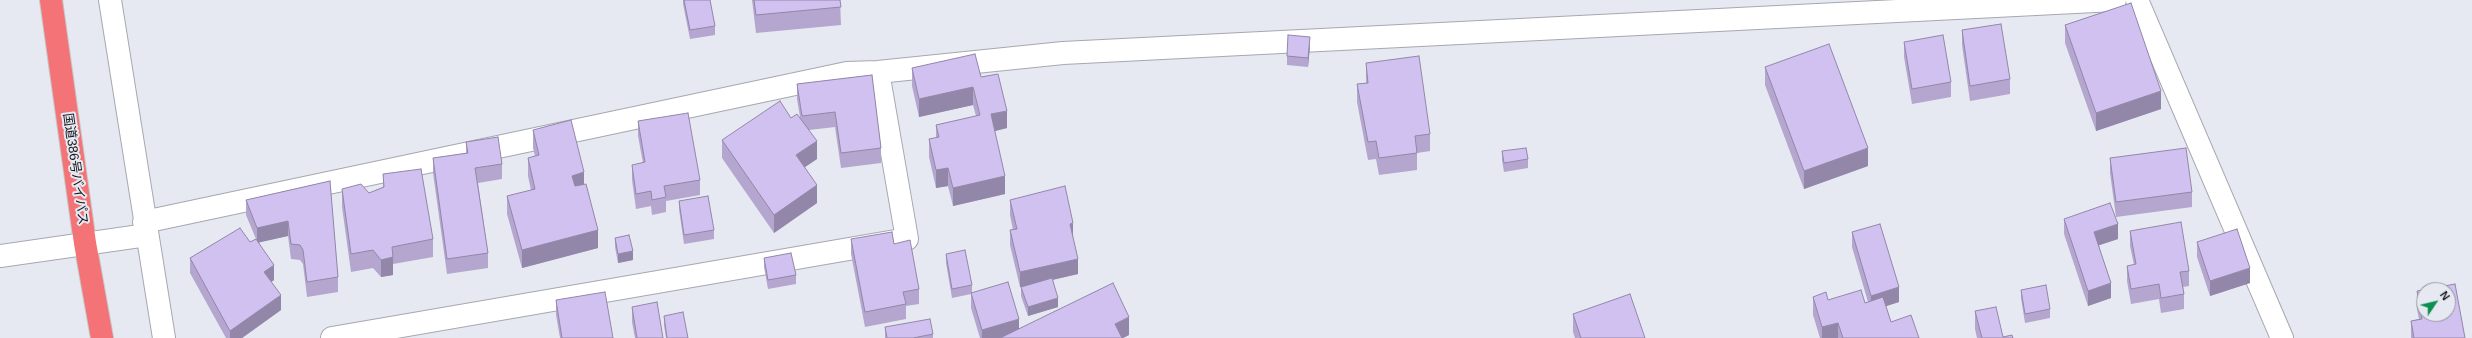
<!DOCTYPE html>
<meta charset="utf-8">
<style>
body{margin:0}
#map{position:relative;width:2472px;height:338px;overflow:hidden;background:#e6e9f2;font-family:Helvetica,sans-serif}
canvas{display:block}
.north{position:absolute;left:2416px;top:282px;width:40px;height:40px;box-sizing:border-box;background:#e6e9f2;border:1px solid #92949b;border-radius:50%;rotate:55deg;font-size:11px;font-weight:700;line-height:16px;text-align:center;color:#141518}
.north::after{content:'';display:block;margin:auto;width:14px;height:18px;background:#0b904e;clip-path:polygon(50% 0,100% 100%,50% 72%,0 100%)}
</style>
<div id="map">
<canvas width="2472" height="338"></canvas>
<div class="north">N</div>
</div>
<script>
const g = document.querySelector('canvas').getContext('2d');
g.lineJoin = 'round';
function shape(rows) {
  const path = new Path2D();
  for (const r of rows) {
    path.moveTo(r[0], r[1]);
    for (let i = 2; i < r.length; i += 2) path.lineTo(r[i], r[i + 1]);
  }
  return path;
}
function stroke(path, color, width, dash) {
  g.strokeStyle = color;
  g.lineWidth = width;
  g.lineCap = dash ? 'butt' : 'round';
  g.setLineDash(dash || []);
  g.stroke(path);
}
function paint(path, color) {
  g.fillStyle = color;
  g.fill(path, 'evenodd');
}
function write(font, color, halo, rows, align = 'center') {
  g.font = font + ' Helvetica,"Noto Sans JP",sans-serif';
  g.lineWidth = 4;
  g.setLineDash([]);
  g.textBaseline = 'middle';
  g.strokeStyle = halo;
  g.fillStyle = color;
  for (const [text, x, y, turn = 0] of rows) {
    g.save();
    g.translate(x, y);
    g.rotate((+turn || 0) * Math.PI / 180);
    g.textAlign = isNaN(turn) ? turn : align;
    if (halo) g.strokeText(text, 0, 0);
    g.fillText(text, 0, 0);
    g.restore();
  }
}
const street = shape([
 [110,0,164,338],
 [2137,0,2282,338],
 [144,222,847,73,878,72,1063,53,2115,0],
 [0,256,147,235],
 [332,338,907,239,878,72]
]);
const highway = shape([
 [51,0,85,243,102,338]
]);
stroke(street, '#a6a8b1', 24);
stroke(highway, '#c7c7c8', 24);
stroke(street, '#fff', 22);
stroke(highway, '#f47376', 22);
paint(shape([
 [683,0,710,0,715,26,715,35,690,39,683,4],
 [752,0,840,0,841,25,756,33],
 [2065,25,2161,109,2096,131,2065,43],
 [1962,30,2010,79,2010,94,1970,101,1962,45],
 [1904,42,1951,82,1951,97,1912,104,1904,57],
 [1310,46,1308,67,1287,65,1287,56],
 [1366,63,1430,134,1430,151,1417,153,1417,170,1379,175,1376,159,1368,160,1357,102,1357,84,1366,83],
 [1765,67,1868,166,1804,189,1765,85],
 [912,68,981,77,1007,128,995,131,1005,194,953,206,948,186,936,188,929,157,929,139,936,138,936,125,976,116,973,105,919,117,912,86],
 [872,75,881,148,881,163,841,168,835,127,809,130,817,159,805,167,817,203,774,233,722,158,722,140,791,118,800,117,797,99,797,84],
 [638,121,700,180,700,195,666,201,666,212,652,215,651,206,636,209,632,180,632,165,643,163,638,136],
 [533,130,584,184,598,248,522,268,507,214,507,196,531,190,528,176,528,158,535,156,533,148],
 [466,142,502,164,502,179,478,183,488,253,488,268,447,274,433,173,433,158,466,153],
 [1502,151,1528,159,1528,168,1504,172,1502,160],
 [2110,158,2192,192,2192,207,2116,217,2110,173],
 [383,174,433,239,433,257,393,264,393,275,381,277,373,268,351,272,342,207,342,189,369,193,383,187],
 [330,181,338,277,338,292,307,297,303,264,300,260,291,259,288,236,259,242,274,280,271,282,281,310,242,338,226,338,190,273,190,258,250,242,256,239,246,215,246,200],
 [1010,200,1073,238,1078,274,1053,280,1058,307,1028,316,1021,296,1021,287,1031,285,1020,287,1010,245,1010,230,1013,230,1010,215],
 [679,201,714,230,714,239,684,244,679,209],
 [2064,219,2118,239,2099,245,2111,298,2088,306,2064,234],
 [2130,231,2189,271,2189,286,2183,287,2184,294,2184,309,2161,313,2159,299,2131,304,2127,281,2127,266,2134,265,2130,246],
 [1852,232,1899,302,1886,306,1891,322,1919,338,1820,338,1813,315,1813,297,1828,300,1865,303,1868,302,1852,247],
 [615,238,633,260,618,263,615,247],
 [851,239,894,244,919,289,919,304,906,306,906,319,865,327,851,254],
 [2197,242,2250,283,2210,296,2197,257],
 [946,254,972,285,972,293,1019,329,1129,335,1123,338,980,338,971,308,971,294,952,298,946,263],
 [764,258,796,275,796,284,768,289,764,267],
 [2021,290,2050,309,2050,318,2025,323,2021,298],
 [2417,291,2465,338,2411,338,2411,321,2419,319,2417,309],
 [556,300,613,338,560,338,556,315],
 [632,307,663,338,635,338,632,322],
 [1975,311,2003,337,2013,338,1977,338,1975,329],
 [1573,314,1645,338,1575,338,1573,332],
 [664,316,688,338,666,338,664,325],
 [885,327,933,334,933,338,885,338]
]), '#b4a6ce');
paint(shape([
 [1310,37,1310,46,1308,67,1308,58],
 [973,87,973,105,919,117,919,99],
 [2161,91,2161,109,2096,131,2096,113],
 [1007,111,1007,128,991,132,991,114],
 [817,141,817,159,796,173,796,155],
 [1868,148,1868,166,1804,189,1804,171],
 [948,168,948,186,936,188,936,170],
 [584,172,584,190,572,194,572,176],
 [1005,176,1005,194,953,206,953,188],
 [817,185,817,203,774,233,774,215],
 [288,221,288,236,257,243,257,228],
 [1073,223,1073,238,1070,239,1070,224],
 [2118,224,2118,239,2094,247,2094,232],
 [598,230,598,248,522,268,522,250],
 [633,251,633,260,618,263,618,254],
 [393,257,393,275,381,277,381,260],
 [1078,259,1078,274,1020,287,1020,272],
 [274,265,274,280,264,287,264,272],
 [2250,268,2250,283,2210,296,2210,281],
 [2111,283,2111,298,2088,306,2088,291],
 [1899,287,1899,302,1871,311,1871,296],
 [281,295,281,310,242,338,230,338,230,331],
 [1058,298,1058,307,1028,316,1028,307],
 [1129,317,1129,335,1123,338,1115,338,1115,324],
 [1019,319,1019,334,1005,338,982,338,982,330],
 [1838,323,1838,338,1822,338,1822,327]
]), '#9287a8');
const building = shape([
 [684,0,710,0,715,26,690,30,684,0],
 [754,0,840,0,841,7,756,15,754,0],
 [2131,3,2161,91,2096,113,2065,25,2131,3],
 [2001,24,2010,79,1970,86,1962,30,2001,24],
 [1288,35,1310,37,1308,58,1287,56,1288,35],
 [1943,35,1951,82,1912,89,1904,42,1943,35],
 [1829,44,1868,148,1804,171,1765,67,1829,44],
 [975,54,981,77,998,74,1007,111,991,114,1005,176,953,188,948,168,936,170,929,139,939,137,936,125,980,115,973,87,919,99,912,68,975,54],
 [1419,56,1430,134,1415,136,1417,153,1379,158,1376,141,1368,142,1357,84,1368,83,1366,63,1419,56],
 [872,75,881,148,841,153,835,112,802,116,797,84,872,75],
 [780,101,791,118,797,114,817,141,796,155,817,185,774,215,722,140,780,101],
 [688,113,700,180,664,186,666,197,652,200,651,191,636,194,632,165,645,162,638,121,688,113],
 [571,120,584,172,572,176,575,186,586,184,598,230,522,250,507,196,535,189,528,158,539,155,533,130,571,120],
 [498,137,502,164,475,168,488,253,447,259,433,158,468,153,466,142,498,137],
 [1526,148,1528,159,1504,163,1502,151,1526,148],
 [2186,148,2192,192,2116,202,2110,158,2186,148],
 [421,169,433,239,392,247,393,257,381,260,373,250,351,254,342,189,361,184,369,193,384,187,383,174,421,169],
 [330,181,338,277,307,282,303,250,300,245,291,244,288,221,257,228,246,200,330,181],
 [1065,186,1073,223,1070,224,1078,259,1020,272,1010,230,1017,229,1010,200,1065,186],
 [708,196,714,230,684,235,679,201,708,196],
 [2110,203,2118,224,2094,232,2111,283,2088,291,2064,219,2110,203],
 [2181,222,2189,271,2180,272,2184,294,2161,298,2159,284,2131,289,2127,266,2136,264,2130,231,2181,222],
 [1880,224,1899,287,1871,296,1852,232,1880,224],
 [240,228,250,242,256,239,274,265,264,272,281,295,230,331,190,258,240,228],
 [2237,229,2250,268,2210,281,2197,242,2237,229],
 [892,232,894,244,910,240,919,289,903,292,906,304,865,312,851,239,892,232],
 [629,235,633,251,618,254,615,238,629,235],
 [965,250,972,285,952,289,946,254,965,250],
 [791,253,796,275,768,280,764,258,791,253],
 [1052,278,1058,298,1028,307,1021,287,1052,278],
 [1008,282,1019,319,982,330,971,293,1008,282],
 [1113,283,1129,317,1115,324,1122,338,1000,338,1113,283],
 [2455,284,2465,338,2414,338,2411,321,2422,319,2417,291,2455,284],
 [2424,290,2448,290,2448,314,2424,314,2424,290],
 [2046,285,2050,309,2025,314,2021,290,2046,285],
 [1861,290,1865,303,1883,297,1891,322,1911,315,1919,338,1843,338,1838,323,1822,327,1813,297,1826,292,1828,300,1861,290],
 [605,292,613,338,562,338,556,300,605,292],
 [1630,294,1645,338,1581,338,1573,314,1630,294],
 [657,302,663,338,637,338,632,307,657,302],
 [1996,307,2003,337,2012,335,2013,338,1982,338,1975,311,1996,307],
 [683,312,688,338,667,338,664,316,683,312],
 [930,319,933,334,913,338,887,338,885,327,930,319]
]);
paint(building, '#d1c1f0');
stroke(building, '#9287a8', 1);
write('13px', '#141518', '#e6e9f2', [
 ["国道386号バイパス",75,169,82]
]);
</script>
